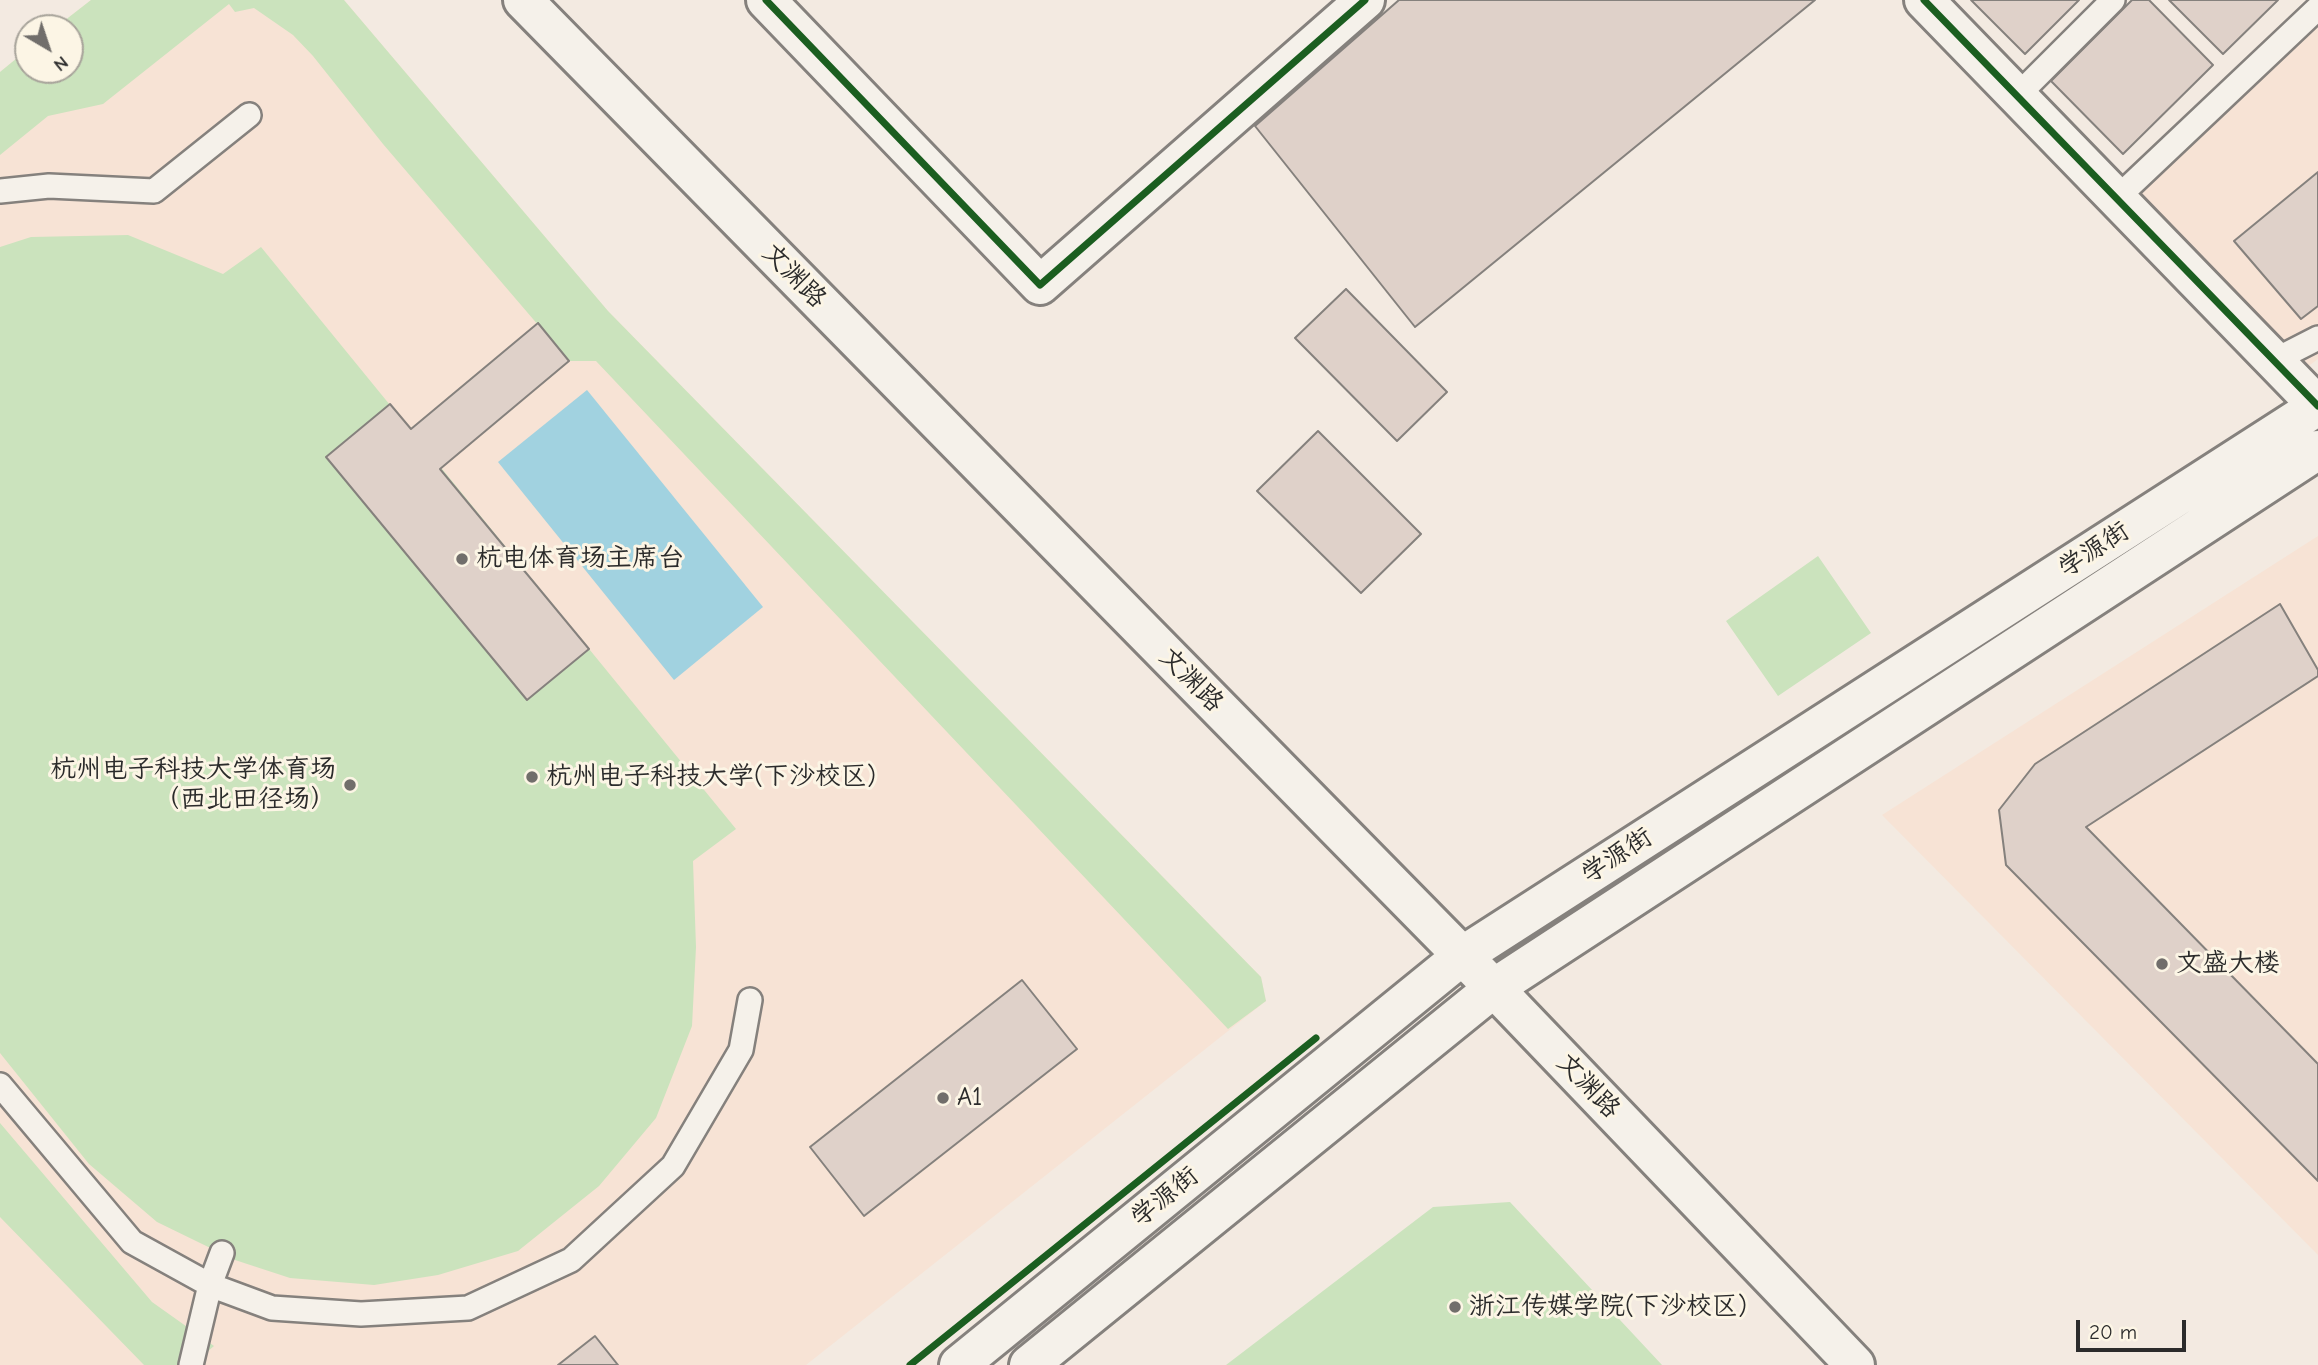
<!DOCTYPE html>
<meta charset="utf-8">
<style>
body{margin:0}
#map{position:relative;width:2318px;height:1365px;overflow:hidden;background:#f3eae1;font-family:"Comic Neue",sans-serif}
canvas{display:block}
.north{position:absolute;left:14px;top:14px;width:70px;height:70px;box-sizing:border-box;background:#fcf5e5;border:2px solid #a8a49b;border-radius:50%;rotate:141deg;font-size:19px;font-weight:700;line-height:28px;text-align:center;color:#2b2b2b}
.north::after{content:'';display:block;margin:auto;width:24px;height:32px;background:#716e6b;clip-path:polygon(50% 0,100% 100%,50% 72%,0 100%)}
.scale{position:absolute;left:2076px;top:1320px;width:110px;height:32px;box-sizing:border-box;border:4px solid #2b2b2b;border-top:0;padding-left:9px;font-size:21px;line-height:24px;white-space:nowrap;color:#2b2b2b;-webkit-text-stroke:5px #fcf5e5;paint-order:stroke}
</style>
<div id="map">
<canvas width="2318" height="1365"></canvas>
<div class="north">N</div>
<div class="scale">20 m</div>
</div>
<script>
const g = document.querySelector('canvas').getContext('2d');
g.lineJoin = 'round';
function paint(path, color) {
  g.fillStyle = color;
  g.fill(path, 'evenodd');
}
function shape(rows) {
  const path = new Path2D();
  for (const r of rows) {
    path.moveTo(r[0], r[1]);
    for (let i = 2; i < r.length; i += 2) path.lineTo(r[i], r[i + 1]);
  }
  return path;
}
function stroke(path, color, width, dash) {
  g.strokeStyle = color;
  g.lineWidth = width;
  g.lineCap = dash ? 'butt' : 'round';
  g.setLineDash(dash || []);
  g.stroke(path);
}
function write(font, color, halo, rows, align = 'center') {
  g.font = font + ' "Comic Neue","LXGW WenKai TC",sans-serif';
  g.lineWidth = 6;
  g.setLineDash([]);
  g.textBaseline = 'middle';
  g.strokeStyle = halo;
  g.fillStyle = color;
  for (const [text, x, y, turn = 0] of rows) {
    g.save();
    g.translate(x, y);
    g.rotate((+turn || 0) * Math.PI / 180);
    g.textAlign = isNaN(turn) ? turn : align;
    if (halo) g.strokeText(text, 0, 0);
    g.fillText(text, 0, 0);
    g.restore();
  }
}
paint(shape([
 [91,0,344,0,608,311,1261,977,1266,1001,806,1365,0,1365,0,72,28,49,28,70,70,70,70,28,55,28],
 [2318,6,2318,359,2292,378,2117,198],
 [2318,536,2318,1255,1882,815]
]), '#f7e3d5');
paint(shape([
 [91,0,344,0,608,311,1261,977,1266,1001,1228,1029,596,361,569,361,383,144,313,56,293,35,254,8,235,12,229,4,103,104,48,116,0,155,0,72,28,49,28,70,70,70,70,28,55,28],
 [128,235,223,274,261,247,736,829,693,861,696,947,692,1026,656,1118,599,1186,518,1251,438,1275,374,1285,290,1278,235,1260,157,1222,89,1164,0,1053,0,247,31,237],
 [1818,556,1871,633,1778,696,1726,621],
 [0,1123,152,1302,214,1346,192,1365,144,1365,0,1217],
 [1510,1202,1662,1365,1226,1365,1433,1207]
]), '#cbe3bd');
paint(shape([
 [587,390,763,607,674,680,498,462]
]), '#a1d2e0');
const building = shape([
 [1399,0,1815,0,1415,327,1255,126,1399,0],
 [1971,0,2079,0,2025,54,1971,0],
 [2132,0,2149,0,2213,65,2123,154,2051,81,2132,0],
 [2169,0,2278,0,2223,54,2169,0],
 [2318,172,2318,306,2301,319,2234,241,2318,172],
 [1346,289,1447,392,1397,441,1295,338,1346,289],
 [538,323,569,361,440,469,589,649,527,700,326,457,390,404,411,429,538,323],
 [1318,431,1421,534,1361,593,1257,491,1318,431],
 [2280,604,2318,670,2318,676,2086,827,2318,1064,2318,1181,2006,865,1999,810,2035,764,2280,604],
 [1022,980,1077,1049,864,1216,810,1147,1022,980],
 [595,1336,618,1365,558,1365,595,1336]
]);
paint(building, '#dfd1c9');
stroke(building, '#85817d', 2);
const service = shape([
 [2017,96,2113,0],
 [0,191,49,186,154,191,249,115],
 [2117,198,2318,8],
 [2275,360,2318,338],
 [0,1085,132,1242,210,1285,272,1308,361,1314,468,1308,571,1260,673,1166,741,1050,750,1000],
 [191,1365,210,1285,222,1253]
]);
const minor = shape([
 [766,0,1040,285,1365,0],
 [1924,0,2318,406]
]);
const secondary = shape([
 [523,0,1494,988,1855,1365],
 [959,1365,1462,956,2318,406],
 [1029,1365,1494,988,2318,450]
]);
stroke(service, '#85817d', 28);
stroke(minor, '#85817d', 44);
stroke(secondary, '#85817d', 44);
stroke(service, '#f5f1ea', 23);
stroke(minor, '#f5f1ea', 38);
stroke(secondary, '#f5f1ea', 38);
stroke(shape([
 [766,0,1040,285,1365,0],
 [1924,0,2318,406],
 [910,1365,1316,1038]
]), '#1b5e20', 7);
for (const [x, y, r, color] of [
 [462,559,7,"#716e6b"],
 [532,777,7,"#716e6b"],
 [350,785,7,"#716e6b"],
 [2162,964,7,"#716e6b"],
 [943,1098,7,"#716e6b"],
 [1455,1307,7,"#716e6b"]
]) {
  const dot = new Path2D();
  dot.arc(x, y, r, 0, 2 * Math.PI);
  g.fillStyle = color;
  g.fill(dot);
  stroke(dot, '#fcf5e5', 2.5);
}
write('26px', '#2b2b2b', '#fcf5e5', [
 ["文渊路",794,276,45],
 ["学源街",2094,550,-33],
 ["文渊路",1191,680,45],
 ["学源街",1617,856,-33],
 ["文渊路",1588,1086,46],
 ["学源街",1165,1197,-39]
]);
write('26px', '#2b2b2b', '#fcf5e5', [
 ["杭电体育场主席台",476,559],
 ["杭州电子科技大学体育场",336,770,"right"],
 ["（西北田径场）",336,800,"right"],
 ["杭州电子科技大学(下沙校区)",546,777],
 ["文盛大楼",2176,964],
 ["A1",957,1098],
 ["浙江传媒学院(下沙校区)",1469,1307]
], 'left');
</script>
